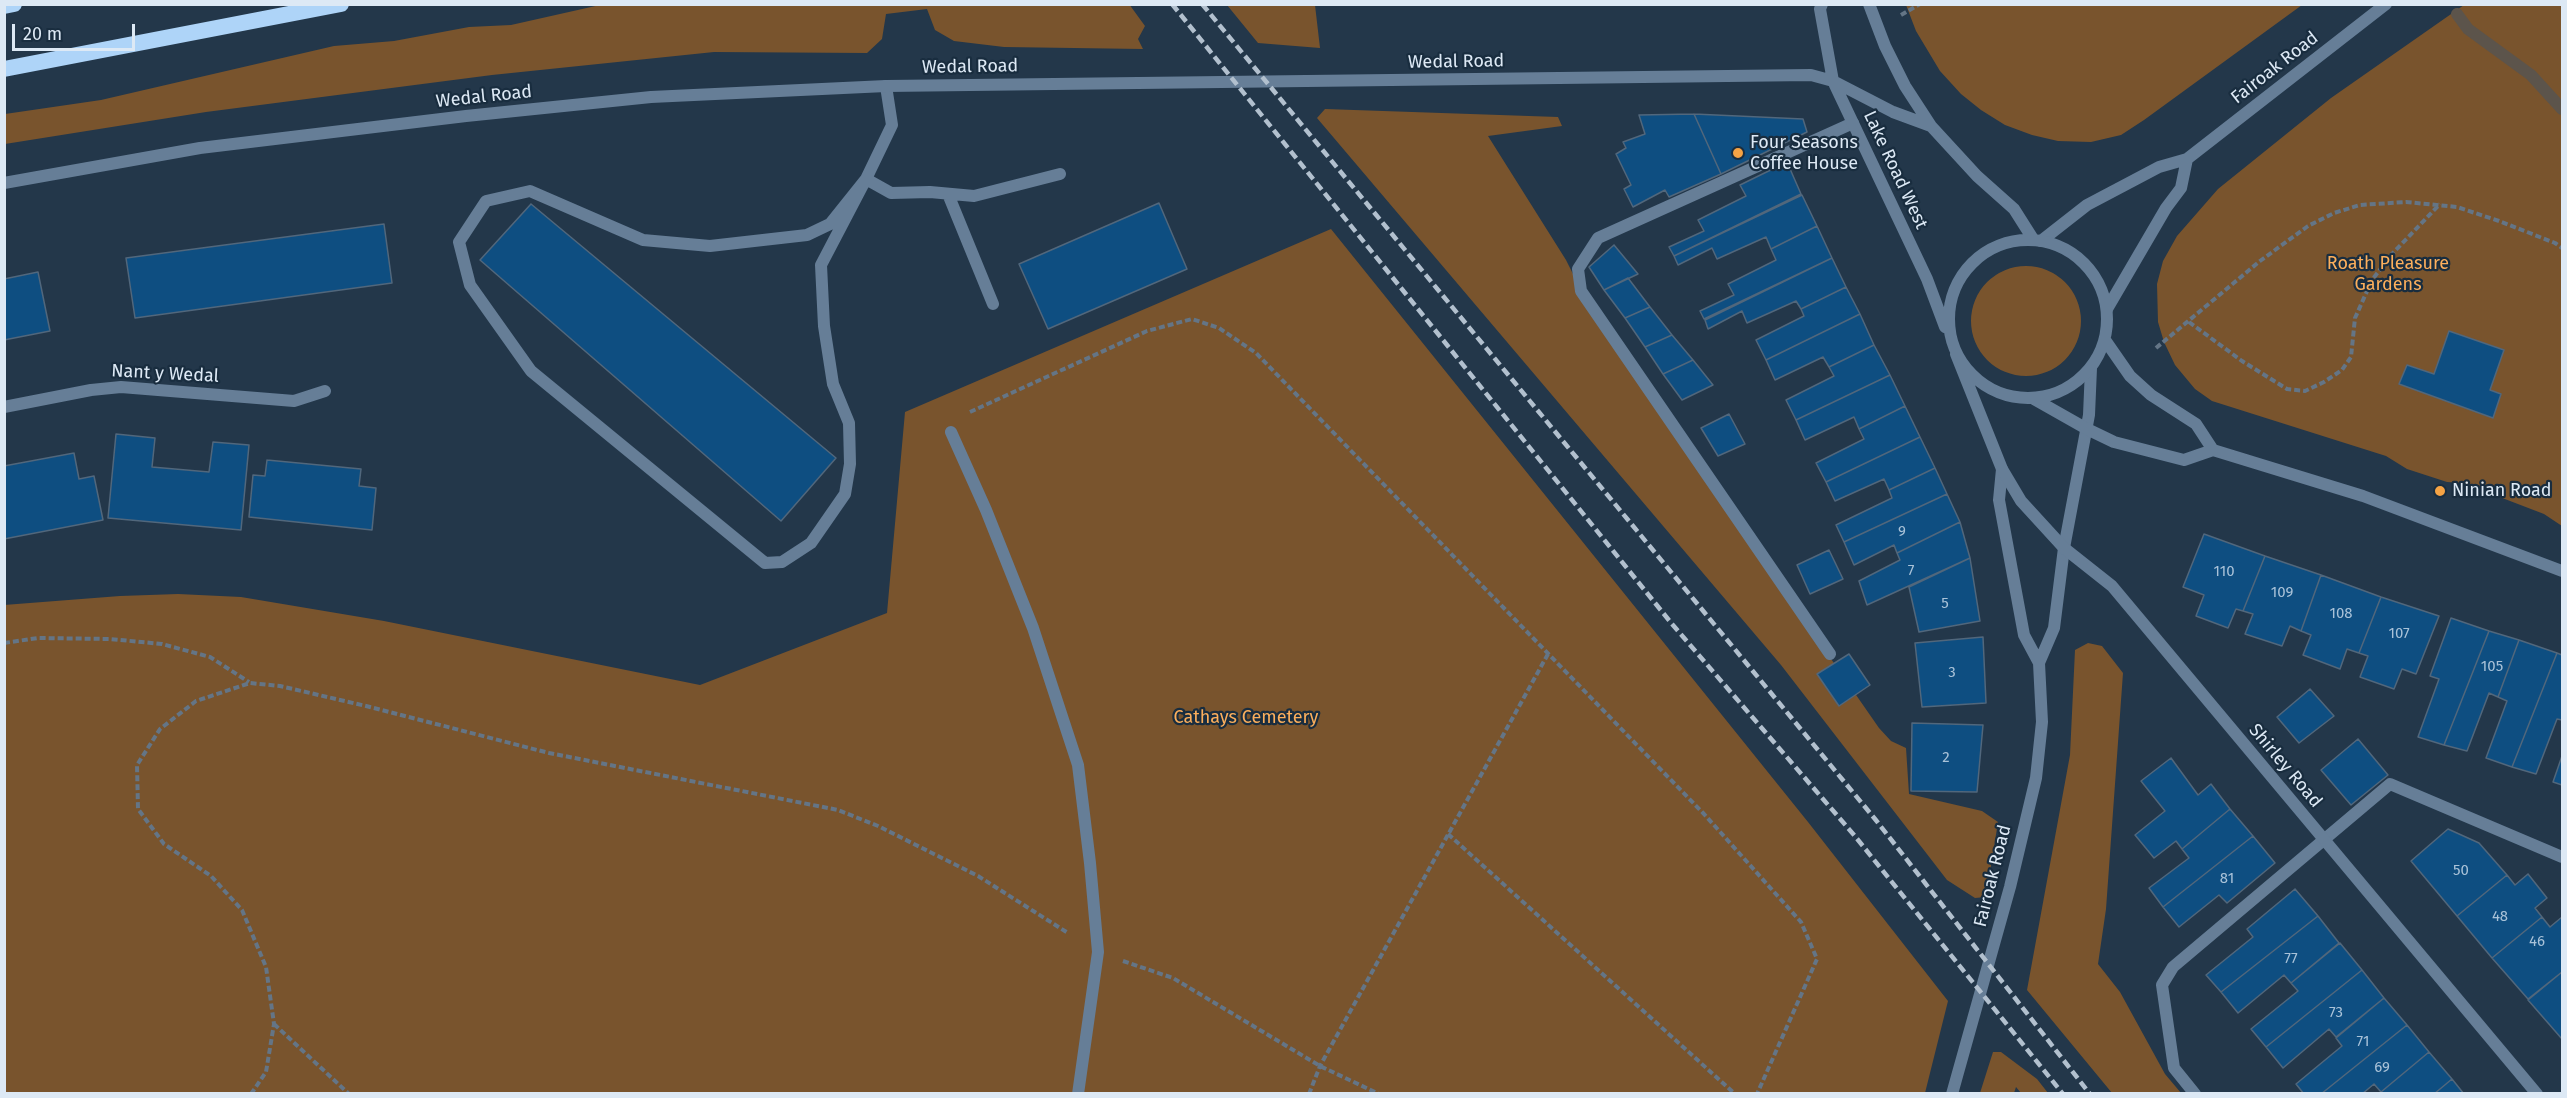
<!DOCTYPE html>
<style>
body{margin:0}
#map{position:relative;width:2567px;height:1098px;overflow:hidden;background:#23374a;font-family:"Fira Sans",sans-serif}
canvas{display:block}
.frame{position:absolute;inset:0;border:6px solid #dde9f5;pointer-events:none}
.scale{position:absolute;left:12px;top:24px;width:123px;height:27px;box-sizing:border-box;border:3px solid #dde9f5;border-top:0;padding-left:8px;font-size:18px;line-height:21px;white-space:nowrap;color:#dde9f5;-webkit-text-stroke:4px #192d3f;paint-order:stroke}
</style>
<div id="map">
<canvas width="2567" height="1098"></canvas>
<div class="frame"></div>
<div class="scale">20 m</div>
</div>
<script>
const g = document.querySelector('canvas').getContext('2d');
g.lineJoin = 'round';
function paint(path, color) {
  g.fillStyle = color;
  g.fill(path, 'evenodd');
}
function shape(rows) {
  const path = new Path2D();
  for (const r of rows) {
    if (r.length === 3) {
      path.moveTo(r[0] + r[2], r[1]);
      path.arc(r[0], r[1], r[2], 0, 2 * Math.PI);
      continue;
    }
    path.moveTo(r[0], r[1]);
    for (let i = 2; i < r.length; i += 2) path.lineTo(r[i], r[i + 1]);
  }
  return path;
}
function stroke(path, color, width, dash) {
  g.strokeStyle = color;
  g.lineWidth = width;
  g.lineCap = dash ? 'butt' : 'round';
  g.setLineDash(dash || []);
  g.stroke(path);
}
function write(font, color, halo, rows, align = 'center') {
  g.font = font + ' "Fira Sans",sans-serif';
  g.lineWidth = 4.5;
  g.setLineDash([]);
  g.textBaseline = 'middle';
  g.strokeStyle = halo;
  g.fillStyle = color;
  for (const [text, x, y, turn = 0] of rows) {
    g.save();
    g.translate(x, y);
    g.rotate((+turn || 0) * Math.PI / 180);
    g.textAlign = isNaN(turn) ? turn : align;
    if (halo) g.strokeText(text, 0, 0);
    g.fillText(text, 0, 0);
    g.restore();
  }
}
paint(shape([
 [1129,4,1145,26,1138,39,1143,49,1004,47,954,41,935,30,927,9,886,14,882,39,867,53,714,52,492,75,206,112,5,144,5,114,101,100,334,46,394,41,469,27,511,25,600,5],
 [1227,5,1315,5,1320,48,1258,43],
 [1906,5,1906,4,2302,5,2144,120,2121,135,2091,142,2058,141,2032,135,2005,125,1981,110,1961,94,1940,71,1916,31],
 [2464,5,2562,5,2562,526,2544,514,2463,483,2447,482,2407,469,2386,456,2212,401,2195,389,2175,365,2164,342,2158,322,2157,284,2163,261,2177,236,2218,189,2331,98],
 [1325,109,1558,117,1562,126,1488,136,1566,260,1597,322,1879,728,1891,741,1906,748,1909,794,1982,811,1998,822,1986,897,1975,898,1947,880,1781,665,1317,118],
 [1331,229,1808,822,1948,1001,1925,1093,5,1093,4,605,120,596,178,594,241,597,384,621,700,685,887,613,905,412],
 [2026,321,55],
 [2088,643,2102,646,2123,673,2106,909,2098,964,2120,992,2165,1074,2181,1093,2112,1093,2027,990,2070,755,2075,650],
 [1993,1052,2001,1052,2037,1079,2048,1093,2021,1093,2016,1087,2014,1093,1980,1093]
]), '#79542d');
stroke(shape([
 [2457,14,2468,29,2531,75,2562,109]
]), '#5c544b', 12);
const building = shape([
 [1694,114,1721,174,1669,197,1665,190,1633,207,1624,189,1631,185,1616,154,1626,148,1623,142,1645,134,1639,115,1694,114],
 [1694,114,1803,119,1807,132,1721,174,1694,114],
 [1787,162,1801,194,1674,256,1669,247,1704,231,1698,220,1746,196,1740,185,1787,162],
 [1802,195,1817,226,1771,249,1766,237,1717,259,1712,248,1678,265,1674,256,1802,195],
 [1159,203,1187,269,1048,329,1019,264,1159,203],
 [531,204,836,458,781,521,480,260,531,204],
 [384,224,392,283,135,318,126,258,384,224],
 [1817,226,1832,258,1704,319,1700,311,1734,295,1728,284,1776,260,1771,249,1817,226],
 [1614,245,1638,274,1604,290,1589,267,1614,245],
 [1832,258,1846,287,1801,309,1796,301,1747,323,1742,311,1708,329,1705,320,1832,258],
 [38,272,50,331,4,340,4,279,38,272],
 [1628,278,1650,307,1625,318,1604,290,1628,278],
 [1846,287,1860,314,1766,360,1756,340,1804,316,1801,309,1846,287],
 [1650,307,1672,335,1645,347,1625,318,1650,307],
 [1860,314,1874,345,1829,367,1823,357,1775,380,1766,360,1860,314],
 [2449,331,2504,350,2490,390,2501,394,2493,418,2399,384,2407,365,2434,374,2449,331],
 [1672,335,1693,360,1663,374,1645,347,1672,335],
 [1874,345,1890,375,1796,420,1786,400,1834,376,1829,367,1874,345],
 [1693,360,1713,385,1682,400,1663,374,1693,360],
 [1890,375,1905,406,1859,429,1854,417,1805,440,1796,420,1890,375],
 [1905,406,1920,437,1826,482,1816,463,1864,439,1859,429,1905,406],
 [1729,414,1745,444,1718,456,1701,428,1729,414],
 [116,434,155,438,152,467,209,472,213,442,249,445,241,530,108,518,116,434],
 [1920,437,1935,468,1889,490,1884,479,1835,501,1826,482,1920,437],
 [74,453,79,479,94,476,103,520,4,539,4,466,74,453],
 [267,460,361,469,359,486,376,488,372,530,249,517,253,475,265,476,267,460],
 [1935,468,1947,494,1844,542,1836,525,1892,498,1889,490,1935,468],
 [1947,494,1960,522,1897,553,1894,545,1854,565,1844,542,1947,494],
 [1960,522,1970,558,1867,605,1859,581,1900,560,1897,553,1960,522],
 [2204,534,2265,556,2243,611,2236,609,2228,628,2196,616,2204,595,2183,587,2204,534],
 [1829,550,1843,579,1810,594,1797,565,1829,550],
 [2265,556,2321,575,2301,631,2290,626,2282,646,2245,634,2253,614,2243,611,2265,556],
 [1970,558,1980,621,1919,632,1909,587,1970,558],
 [2321,575,2381,597,2359,653,2347,649,2340,669,2303,655,2311,635,2301,631,2321,575],
 [2381,597,2439,616,2416,674,2402,669,2394,689,2360,677,2368,656,2359,653,2381,597],
 [2451,618,2489,631,2444,745,2418,737,2439,679,2430,676,2451,618],
 [2489,631,2519,640,2498,697,2489,693,2467,751,2444,745,2489,631],
 [1983,637,1986,703,1922,707,1915,643,1983,637],
 [2519,640,2557,653,2512,767,2486,758,2507,701,2498,697,2519,640],
 [2557,653,2562,655,2562,720,2557,719,2536,774,2512,767,2557,653],
 [1849,654,1870,685,1839,706,1817,674,1849,654],
 [2310,689,2334,716,2299,743,2277,717,2310,689],
 [1912,723,1983,725,1977,792,1911,791,1912,723],
 [2358,739,2388,775,2351,805,2321,770,2358,739],
 [2562,756,2562,785,2553,782,2562,756],
 [2171,758,2198,795,2211,784,2230,809,2182,849,2176,841,2154,858,2135,835,2165,811,2141,781,2171,758],
 [2230,809,2253,836,2163,907,2149,888,2189,858,2182,849,2230,809],
 [2448,829,2479,843,2507,875,2457,916,2411,861,2448,829],
 [2253,836,2275,863,2227,903,2219,895,2179,927,2163,907,2253,836],
 [2528,874,2547,898,2535,908,2542,917,2492,958,2457,916,2507,875,2515,885,2528,874],
 [2295,889,2318,916,2221,992,2206,975,2253,937,2247,929,2295,889],
 [2318,916,2339,943,2291,983,2284,975,2238,1013,2221,992,2318,916],
 [2542,917,2550,927,2562,917,2562,972,2528,999,2492,958,2542,917],
 [2340,943,2362,970,2266,1047,2251,1029,2298,991,2291,983,2340,943],
 [2362,970,2384,998,2336,1037,2329,1029,2283,1068,2266,1047,2362,970],
 [2562,972,2562,1039,2528,1000,2562,972],
 [2384,998,2407,1025,2321,1094,2304,1094,2296,1084,2342,1046,2336,1038,2384,998],
 [2407,1025,2429,1052,2381,1092,2374,1084,2362,1094,2321,1094,2407,1025],
 [2429,1052,2452,1079,2434,1094,2382,1094,2381,1092,2429,1052],
 [2452,1079,2464,1094,2434,1094,2452,1079]
]);
paint(building, '#0e4e81');
stroke(building, '#51677c', 1.5);
stroke(shape([
 [1901,15,1920,4],
 [2189,322,2242,361,2287,389,2305,391,2324,382,2342,370,2351,357,2355,318,2372,280,2392,254,2440,204],
 [2156,348,2260,261,2308,226,2334,213,2360,205,2406,202,2457,207,2499,221,2555,243,2562,248],
 [970,412,1147,331,1192,319,1219,328,1256,353,1704,814,1801,922,1817,959,1757,1094],
 [4,643,38,638,110,639,162,644,210,657,249,682],
 [1448,834,1735,1094],
 [1123,961,1173,978,1320,1066,1379,1094],
 [274,1024,349,1094],
 [251,1094,266,1072,274,1024,266,967,242,910,211,876,164,844,138,809,137,765,160,729,196,701,250,683,280,686,366,706,549,753,838,810,878,826,978,876,1068,933],
 [1309,1094,1320,1066,1548,654]
]), '#647586', 4, [6, 3]);
stroke(shape([
 [886,86,892,125,866,179,821,265,824,326,833,384,849,423,850,464,845,494,811,543,782,562,765,563,531,371,470,285,459,242,486,201,530,191,643,240,710,246,807,235,830,224,866,179,891,193,930,192,974,196,1060,174],
 [948,194,993,304],
 [951,432,986,510,1033,628,1078,765,1090,863,1098,952,1078,1094],
 [1830,654,1581,291,1578,269,1598,238,1853,123],
 [2195,1094,2174,1068,2162,985,2173,967,2390,784,2562,857]
]), '#667e97', 12);
stroke(shape([
 [2041,241,2087,205,2159,167,2187,159,2386,4],
 [2107,309,2166,208,2181,188,2187,159],
 [4,407,91,390,121,387,294,401,325,391],
 [2039,663,2054,628,2064,548,2089,415,2091,368],
 [1952,1094,2010,887,2036,778,2042,722,2039,663,2024,635,1999,500,2002,469]
]), '#667e97', 12);
stroke(shape([
 [1822,4,1820,9,1833,81,1927,279,1945,327],
 [1869,4,1885,46,1905,86,1931,126,1977,176,2014,209,2033,239],
 [4,183,200,148,466,116,651,97,886,86,1811,75,1833,81,1893,112,1931,126],
 [2028,319,79],
 [2105,340,2130,376,2151,395,2196,424,2213,450],
 [1956,354,2002,469,2021,501,2064,548,2112,586,2537,1094],
 [2034,399,2087,429,2114,442,2184,460,2213,450,2363,496,2562,571]
]), '#667e97', 12);
stroke(shape([
 [4,6,14,4],
 [4,69,341,4]
]), '#aed4f8', 16);
stroke(shape([
 [1172,4,1672,624,1854,835,2063,1094],
 [1202,4,1875,819,2090,1094]
]), '#b2c0ce', 4.5, [9, 4.5]);
for (const [x, y, r, color] of [
 [1738,153,6,"#f5a345"],
 [2440,491,6,"#f5a345"]
]) {
  const dot = new Path2D();
  dot.arc(x, y, r, 0, 2 * Math.PI);
  g.fillStyle = color;
  g.fill(dot);
  stroke(dot, '#192d3f', 2);
}
write('15px', '#a9c2d8', null, [
 ["9",1902,532],
 ["7",1911,571],
 ["110",2224,572],
 ["109",2282,593],
 ["5",1945,604],
 ["108",2341,614],
 ["107",2399,634],
 ["105",2492,667],
 ["3",1952,673],
 ["2",1946,758],
 ["50",2461,871],
 ["81",2227,879],
 ["48",2500,917],
 ["46",2537,942],
 ["77",2291,959],
 ["73",2336,1013],
 ["71",2363,1042],
 ["69",2382,1068]
]);
write('18px', '#dde9f5', '#192d3f', [
 ["Wedal Road",1456,62,-1],
 ["Wedal Road",970,67,-1],
 ["Fairoak Road",2275,68,-38],
 ["Wedal Road",484,97,-6],
 ["Lake Road West",1895,170,65],
 ["Nant y Wedal",165,374,3],
 ["Shirley Road",2285,766,50],
 ["Fairoak Road",1993,876,-76]
]);
write('18px', '#dde9f5', '#192d3f', [
 ["Four Seasons",1750,143],
 ["Coffee House",1750,164],
 ["Ninian Road",2452,491]
], 'left');
write('18px', '#fcaf5c', '#192d3f', [
 ["Roath Pleasure",2388,264],
 ["Gardens",2388,285],
 ["Cathays Cemetery",1246,718]
]);
</script>
